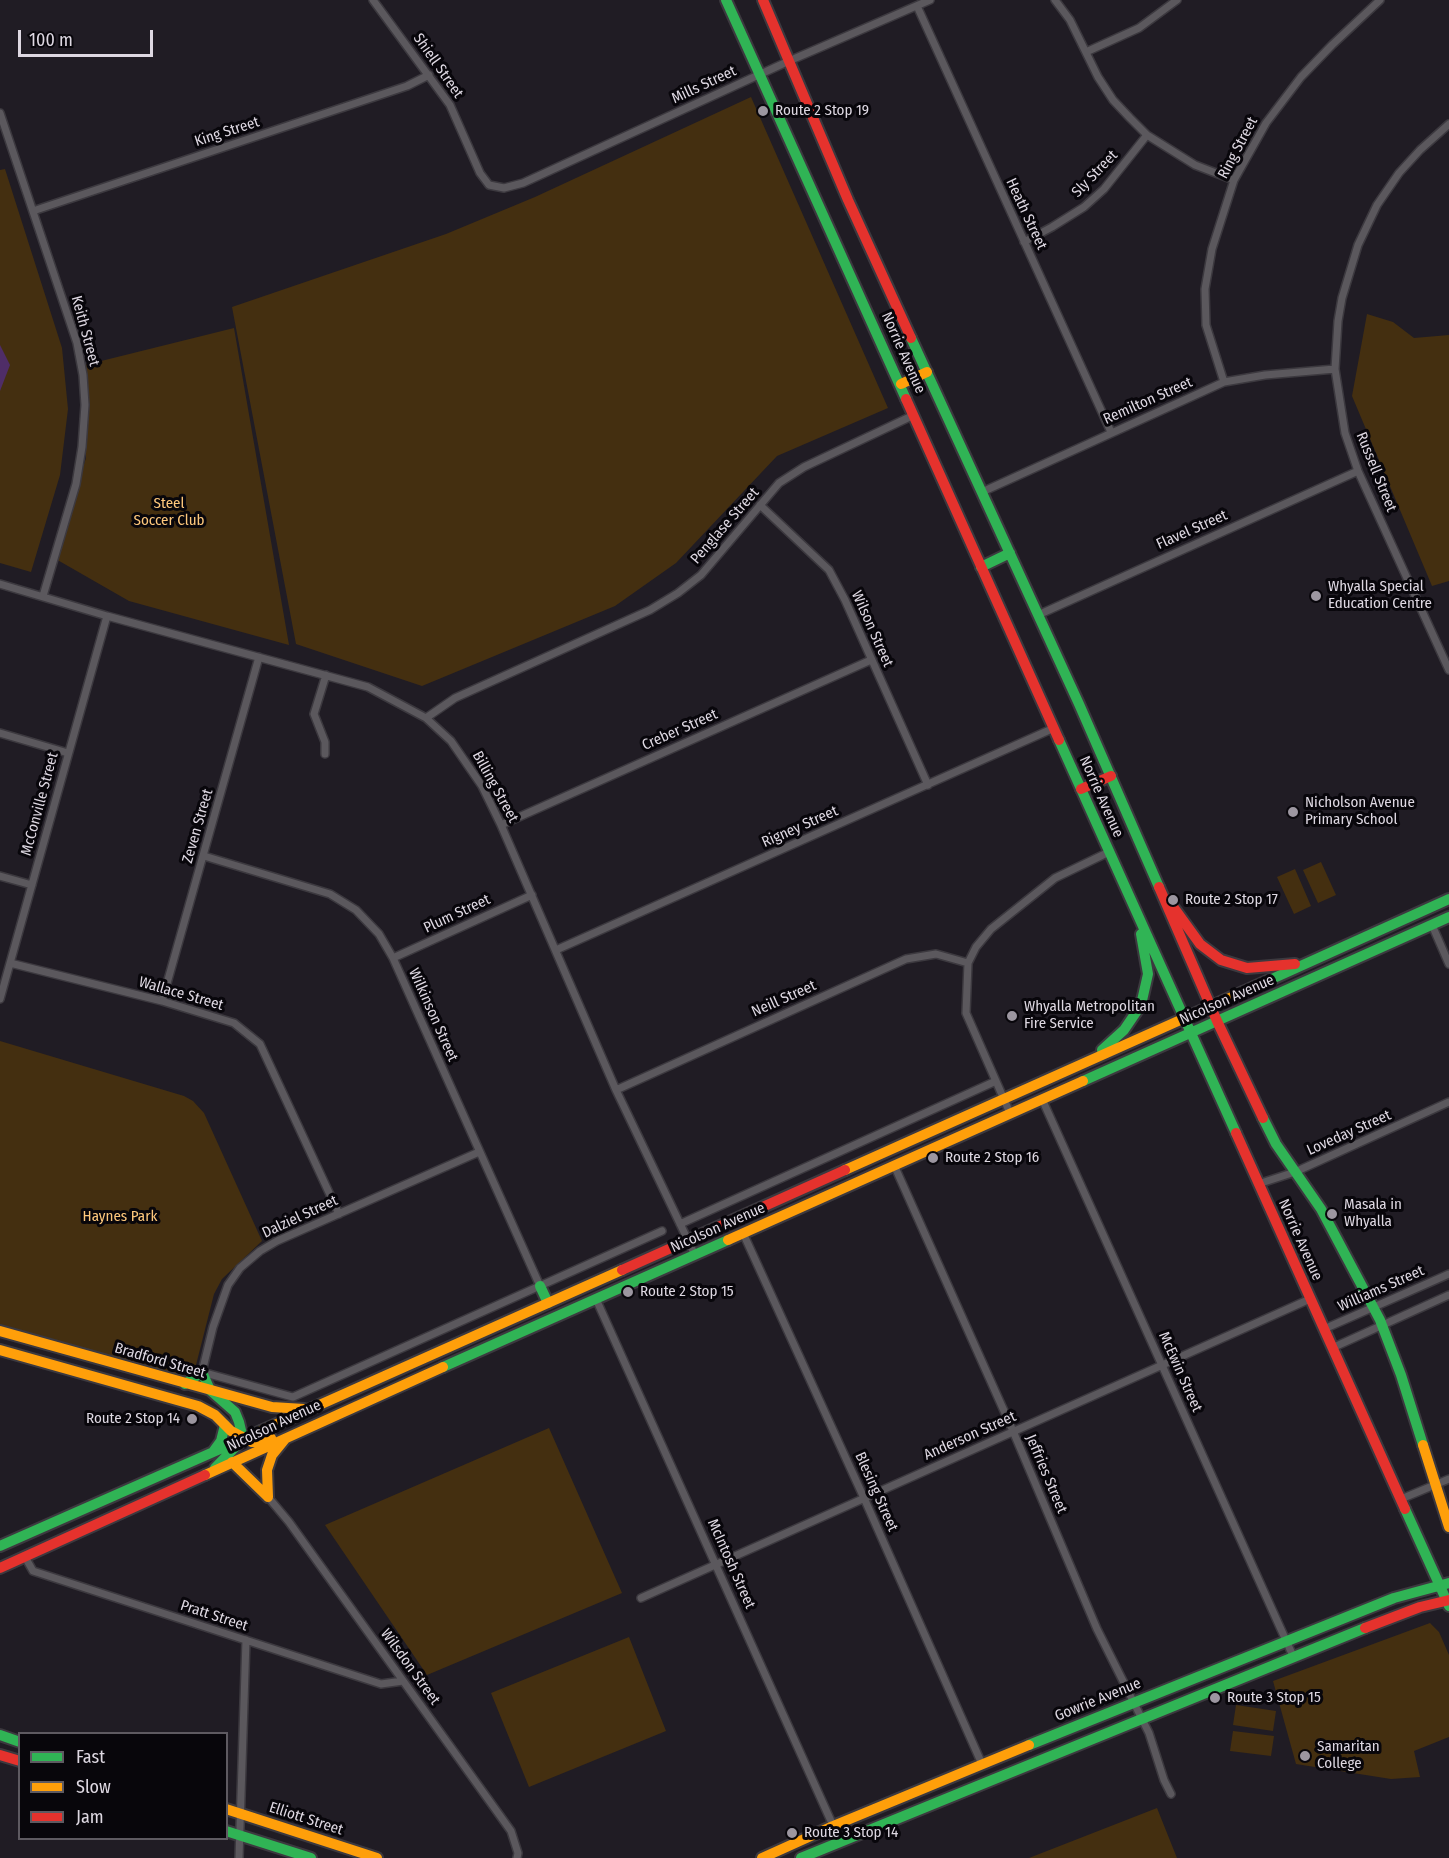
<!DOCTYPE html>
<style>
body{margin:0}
#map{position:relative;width:1449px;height:1858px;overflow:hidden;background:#201c24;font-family:"Fira Sans Condensed",sans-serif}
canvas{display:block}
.legend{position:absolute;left:18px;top:1732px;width:210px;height:108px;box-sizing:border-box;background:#08060b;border:2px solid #5e5a61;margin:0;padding:8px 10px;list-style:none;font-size:18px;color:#ded8e2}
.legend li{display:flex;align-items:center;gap:12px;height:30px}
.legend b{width:30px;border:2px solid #5e5a61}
.scale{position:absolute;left:18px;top:30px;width:135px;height:27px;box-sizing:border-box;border:3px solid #ded8e2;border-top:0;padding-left:8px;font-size:18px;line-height:21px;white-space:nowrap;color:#ded8e2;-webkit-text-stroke:4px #08060b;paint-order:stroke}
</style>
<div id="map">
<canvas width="1449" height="1858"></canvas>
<ul class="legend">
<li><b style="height:8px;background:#30b455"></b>Fast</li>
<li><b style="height:8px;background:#ff9f0a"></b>Slow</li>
<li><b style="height:8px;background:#e5322d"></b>Jam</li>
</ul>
<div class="scale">100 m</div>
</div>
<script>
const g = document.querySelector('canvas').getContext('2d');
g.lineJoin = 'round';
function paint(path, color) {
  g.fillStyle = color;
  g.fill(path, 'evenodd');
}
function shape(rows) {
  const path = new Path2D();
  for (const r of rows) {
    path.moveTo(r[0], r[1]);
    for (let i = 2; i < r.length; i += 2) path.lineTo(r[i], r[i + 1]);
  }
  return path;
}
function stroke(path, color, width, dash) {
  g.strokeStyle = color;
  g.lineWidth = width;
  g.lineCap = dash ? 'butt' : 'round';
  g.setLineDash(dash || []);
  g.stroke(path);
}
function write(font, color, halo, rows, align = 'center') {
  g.font = font + ' "Fira Sans Condensed",sans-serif';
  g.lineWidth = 6;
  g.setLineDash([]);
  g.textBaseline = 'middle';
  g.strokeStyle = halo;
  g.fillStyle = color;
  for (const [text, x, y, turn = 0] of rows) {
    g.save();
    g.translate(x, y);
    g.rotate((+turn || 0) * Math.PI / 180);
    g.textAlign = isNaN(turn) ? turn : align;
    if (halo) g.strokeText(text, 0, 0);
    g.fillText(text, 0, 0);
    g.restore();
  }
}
paint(shape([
 [751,97,888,408,777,456,676,563,615,606,422,686,296,644,232,307,446,234,535,197],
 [5,169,62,348,68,409,60,475,31,572,0,563,0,170],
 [1367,314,1393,322,1414,338,1449,335,1449,581,1432,586,1352,396],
 [234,328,289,645,129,601,54,558,86,458,81,366],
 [1321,862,1336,895,1318,903,1303,870],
 [1295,869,1311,906,1294,914,1277,877],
 [0,1041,184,1096,193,1101,204,1113,262,1241,222,1279,214,1294,196,1365,183,1376,0,1324],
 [549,1428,622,1593,427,1675,325,1525],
 [1430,1623,1439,1632,1449,1655,1449,1737,1414,1751,1420,1777,1391,1779,1296,1764,1273,1681],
 [629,1637,666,1731,529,1787,491,1693],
 [1236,1705,1276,1711,1273,1731,1233,1725],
 [1233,1731,1274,1736,1271,1756,1230,1751],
 [1157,1808,1177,1858,1029,1858]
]), '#442f10');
paint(shape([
 [0,345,10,365,0,391]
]), '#4f2d67');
const street = shape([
 [373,0,450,105,480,173,489,185,504,188,523,183,789,61,930,0],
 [1055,0,1070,20,1098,77,1113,100,1130,118,1147,135,1195,165,1234,180],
 [917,6,1111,432],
 [1086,52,1139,28,1177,0],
 [0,113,77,343,83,375,85,405,82,447,76,484,43,596],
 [1449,124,1420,150,1399,173,1377,205,1358,245,1342,298,1338,321,1335,369,1345,433,1358,471,1449,670],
 [33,211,407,86,429,75],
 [1024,242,1052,227,1084,207,1104,189,1147,135],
 [1224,382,1206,325,1205,289,1212,249,1234,180,1266,123,1301,77,1332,45,1380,0],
 [982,492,1224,382,1265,375,1335,369],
 [760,505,829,570,845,600,928,785],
 [0,584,107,616,368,687,426,718,451,741,482,786,501,825,616,1090,695,1255],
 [1038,615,1358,471],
 [426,718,455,698,650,610,678,593,701,575,779,483,804,467,914,415],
 [0,733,68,753],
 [325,754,325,742,314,714,326,675],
 [501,825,871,660],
 [204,856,330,894,356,910,379,934,393,958,540,1286],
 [0,876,32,885],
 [1432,925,1449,964],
 [556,950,1054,728],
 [393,958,532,895],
 [10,963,162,1001,234,1023,260,1044,339,1214],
 [0,999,107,616],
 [162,1001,259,657],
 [616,1090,906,959,936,954,968,963],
 [1042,1099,1293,1656],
 [1010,1113,966,1013,968,963,976,947,991,929,1055,878,1109,852],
 [479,1152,277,1241,260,1251,240,1268,228,1285,213,1327,202,1372,293,1397,662,1231],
 [894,1165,1013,1431,1097,1629,1149,1733,1164,1780,1171,1794],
 [1258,1184,1295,1172,1449,1102],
 [680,1224,996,1081],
 [743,1233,864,1498,982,1764],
 [596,1299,840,1841],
 [1324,1329,1449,1274],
 [1332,1348,1449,1295],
 [268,1497,289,1522,511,1831,518,1853,517,1858],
 [1401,1499,1449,1479],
 [25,1557,33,1571,381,1684,403,1681],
 [641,1598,1310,1299],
 [239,1858,246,1640]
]);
const fast = shape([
 [726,0,906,399],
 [911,338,1079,704,1159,887],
 [981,567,1010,553],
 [1059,740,1236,1133],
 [1243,992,1449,899],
 [1102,1050,1124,1030,1141,1005,1148,974,1141,934],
 [1083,1081,1449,917],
 [1263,1118,1276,1144,1321,1209,1380,1320,1401,1375,1423,1445],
 [540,1286,548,1303],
 [443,1367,728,1240],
 [185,1384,202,1372,210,1390,235,1412,239,1422,243,1439,215,1468],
 [213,1452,221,1441,225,1425],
 [1405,1509,1449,1606],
 [0,1546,261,1431],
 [0,1735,20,1742],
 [1029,1745,1394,1598,1449,1583],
 [226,1831,311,1858],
 [801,1858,1365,1628]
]);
const slow = shape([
 [901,384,927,372],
 [845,1170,1243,992],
 [728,1240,1083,1081],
 [0,1331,272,1407,304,1409],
 [0,1350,198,1406,215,1415,231,1431,252,1442,260,1442,271,1438],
 [261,1431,622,1270],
 [1423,1445,1449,1527],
 [232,1462,268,1497],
 [205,1475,443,1367],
 [268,1497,267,1470,272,1455,285,1439],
 [226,1809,377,1858],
 [762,1858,833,1826,1029,1745]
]);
const jam = shape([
 [763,0,848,200,911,338],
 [906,399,1059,740],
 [1081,789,1111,776],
 [1159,887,1217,1021,1263,1118],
 [1174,908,1200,944,1221,960,1247,968,1295,964],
 [1236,1133,1405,1509],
 [622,1270,845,1170],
 [0,1568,205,1475],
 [1365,1628,1420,1607,1449,1600],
 [0,1755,20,1761]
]);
stroke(street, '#3c393f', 10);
stroke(fast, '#3c393f', 14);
stroke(slow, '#3c393f', 14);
stroke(jam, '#3c393f', 14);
stroke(street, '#5b585d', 7);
stroke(fast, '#30b455', 10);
stroke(slow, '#ff9f0a', 10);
stroke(jam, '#e5322d', 10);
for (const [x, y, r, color] of [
 [763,111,6,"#9c96a0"],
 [1316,596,6,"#9c96a0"],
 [1293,812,6,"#9c96a0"],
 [1173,900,6,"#9c96a0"],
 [1012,1016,6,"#9c96a0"],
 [933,1158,6,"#9c96a0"],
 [1332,1214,6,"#9c96a0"],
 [628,1292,6,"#9c96a0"],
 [192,1419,6,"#9c96a0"],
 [1215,1698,6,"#9c96a0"],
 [1305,1756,6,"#9c96a0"],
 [792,1833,6,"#9c96a0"]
]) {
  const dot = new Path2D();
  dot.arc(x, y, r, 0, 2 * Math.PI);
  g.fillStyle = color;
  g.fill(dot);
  stroke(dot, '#08060b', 2);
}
write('15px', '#ded8e2', '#08060b', [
 ["Shiell Street",438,66,55],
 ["Mills Street",704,85,-25],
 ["King Street",227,132,-18],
 ["Ring Street",1238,148,-62],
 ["Sly Street",1095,174,-46],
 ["Heath Street",1026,214,65],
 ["Keith Street",85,331,75],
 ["Norrie Avenue",903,353,66],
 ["Remilton Street",1148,401,-24],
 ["Russell Street",1376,472,68],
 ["Penglase Street",725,526,-49],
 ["Flavel Street",1192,530,-24],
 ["Wilson Street",872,629,66],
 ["Creber Street",680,730,-24],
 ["Billing Street",495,787,61],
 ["Norrie Avenue",1101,797,66],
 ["McConville Street",40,804,-75],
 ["Zeven Street",198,826,-74],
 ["Rigney Street",800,827,-24],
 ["Plum Street",457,914,-25],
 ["Wallace Street",181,994,16],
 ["Neill Street",784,999,-24],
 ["Nicolson Avenue",1227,1000,-24],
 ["Wilkinson Street",433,1015,66],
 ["Loveday Street",1349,1133,-24],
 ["Dalziel Street",300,1217,-25],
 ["Nicolson Avenue",718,1228,-24],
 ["Norrie Avenue",1300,1240,66],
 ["Williams Street",1381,1289,-24],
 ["Bradford Street",160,1361,16],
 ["McEwin Street",1180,1372,66],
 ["Nicolson Avenue",274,1426,-25],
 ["Anderson Street",970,1436,-24],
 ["Jeffries Street",1046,1474,67],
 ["Blesing Street",876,1492,66],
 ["McIntosh Street",731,1564,66],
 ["Pratt Street",214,1616,18],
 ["Wilsdon Street",410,1667,54],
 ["Gowrie Avenue",1098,1700,-22],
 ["Elliott Street",306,1819,18]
]);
write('15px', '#ded8e2', '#08060b', [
 ["Route 2 Stop 19",775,111],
 ["Whyalla Special",1328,587],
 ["Education Centre",1328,604],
 ["Nicholson Avenue",1305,803],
 ["Primary School",1305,820],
 ["Route 2 Stop 17",1185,900],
 ["Whyalla Metropolitan",1024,1007],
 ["Fire Service",1024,1024],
 ["Route 2 Stop 16",945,1158],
 ["Masala in",1344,1205],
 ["Whyalla",1344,1222],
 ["Route 2 Stop 15",640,1292],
 ["Route 2 Stop 14",180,1419,"right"],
 ["Route 3 Stop 15",1227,1698],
 ["Samaritan",1317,1747],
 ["College",1317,1764],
 ["Route 3 Stop 14",804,1833]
], 'left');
write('15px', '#fec87c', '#08060b', [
 ["Steel",169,504],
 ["Soccer Club",169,521],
 ["Haynes Park",120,1217]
]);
</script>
